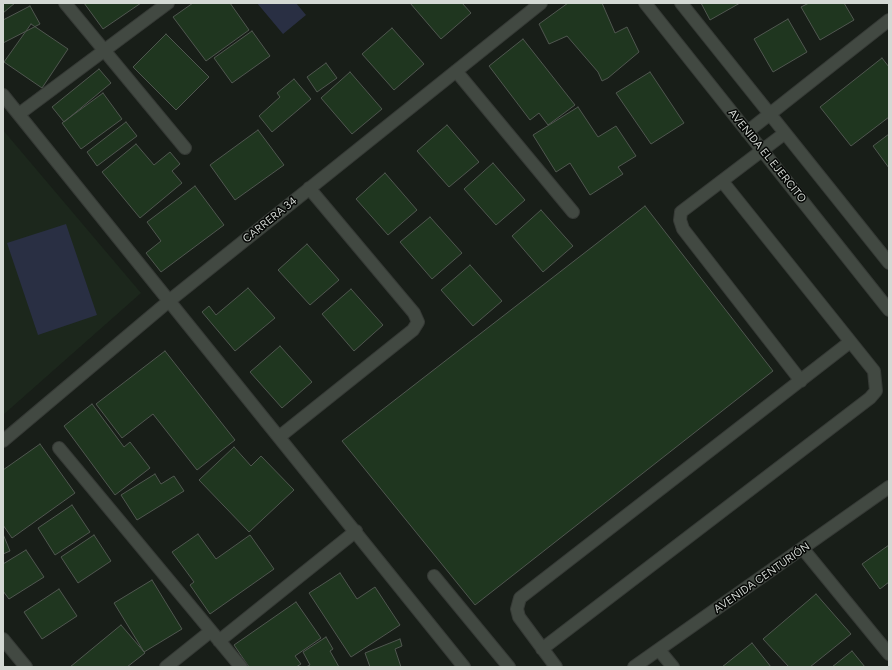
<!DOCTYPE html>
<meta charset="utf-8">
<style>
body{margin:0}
#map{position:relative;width:892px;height:670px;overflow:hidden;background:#181e18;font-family:Figtree,sans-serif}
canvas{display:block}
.frame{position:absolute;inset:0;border:4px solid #d4d9d4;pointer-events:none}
</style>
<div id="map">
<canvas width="892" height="670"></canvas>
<div class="frame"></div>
</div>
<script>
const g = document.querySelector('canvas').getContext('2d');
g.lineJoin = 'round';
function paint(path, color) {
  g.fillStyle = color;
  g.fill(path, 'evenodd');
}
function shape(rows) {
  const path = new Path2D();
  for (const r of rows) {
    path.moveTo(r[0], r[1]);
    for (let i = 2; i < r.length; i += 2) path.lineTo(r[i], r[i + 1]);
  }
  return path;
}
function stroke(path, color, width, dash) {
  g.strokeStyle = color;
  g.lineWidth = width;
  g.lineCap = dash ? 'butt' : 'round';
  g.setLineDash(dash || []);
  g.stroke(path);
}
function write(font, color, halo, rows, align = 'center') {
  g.font = font + ' Figtree,sans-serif';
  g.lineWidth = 3;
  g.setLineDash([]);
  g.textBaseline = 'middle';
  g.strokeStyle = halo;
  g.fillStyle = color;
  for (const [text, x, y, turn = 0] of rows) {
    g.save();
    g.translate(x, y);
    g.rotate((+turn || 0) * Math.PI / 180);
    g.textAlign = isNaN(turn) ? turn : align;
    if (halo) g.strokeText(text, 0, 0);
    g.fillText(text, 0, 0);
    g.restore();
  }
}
paint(shape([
 [3,130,141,293,3,415]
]), '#1c271c');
paint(shape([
 [257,3,296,3,306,15,283,34],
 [66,224,97,315,38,335,7,243]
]), '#292f43');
const building = shape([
 [3,3,15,3,3,13,3,3],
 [84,3,141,3,103,29,84,3],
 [193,3,230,3,249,30,206,61,173,17,193,3],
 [410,3,462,3,471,13,441,39,410,3],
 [568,3,602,3,615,33,627,27,639,52,608,78,602,81,598,72,567,36,549,44,539,24,568,3],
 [701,3,740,3,710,20,701,3],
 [809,3,844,3,854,20,820,40,801,7,809,3],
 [30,6,40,24,3,43,3,20,30,6],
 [788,19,807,52,773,72,754,39,788,19],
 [31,24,68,49,42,88,4,62,31,24],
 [392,28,424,64,394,90,362,54,392,28],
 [252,31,270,56,232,83,214,58,252,31],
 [166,34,209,77,176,110,133,67,166,34],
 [523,39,575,105,548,125,539,113,530,120,489,66,523,39],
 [882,58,889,67,889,117,851,146,820,107,882,58],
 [326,63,337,78,317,92,307,77,326,63],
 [99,69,111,83,64,122,52,107,99,69],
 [350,72,382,109,352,134,321,98,350,72],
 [650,72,684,123,651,144,616,93,650,72],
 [294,79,311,99,272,132,259,116,280,97,277,93,294,79],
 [103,93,122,119,81,149,62,123,103,93],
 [578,107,598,137,616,126,636,156,618,167,623,174,590,195,570,163,556,172,533,135,578,107],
 [126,122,137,136,97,166,87,152,126,122],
 [447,125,479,162,449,187,417,151,447,125],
 [258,130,284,165,235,200,210,165,258,130],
 [889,134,889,168,873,146,889,134],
 [136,144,154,165,170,152,180,164,172,171,182,183,140,218,102,172,136,144],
 [493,163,525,200,496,225,464,189,493,163],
 [385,173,417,210,388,235,356,199,385,173],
 [195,186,224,225,161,272,146,253,161,241,147,222,195,186],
 [645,206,773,371,475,605,342,441,645,206],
 [541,210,573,246,543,272,512,236,541,210],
 [430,217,462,253,432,279,400,242,430,217],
 [307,244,339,280,310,305,278,270,307,244],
 [470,265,502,301,473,326,441,290,470,265],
 [248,288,275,318,235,351,202,312,209,306,216,315,248,288],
 [351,289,383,325,354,351,322,314,351,289],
 [280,346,312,382,282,408,250,372,280,346],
 [165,351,235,440,197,470,153,414,122,438,96,404,165,351],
 [92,404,124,447,130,442,150,468,115,495,64,426,92,404],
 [40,444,75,493,12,538,3,525,3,470,40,444],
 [234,447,251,466,261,456,294,490,249,532,199,480,234,447],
 [155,474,161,484,174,476,184,491,137,520,121,495,155,474],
 [72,505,90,532,55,555,38,528,72,505],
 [3,534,10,551,3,554,3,534],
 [198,534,216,559,250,535,274,569,210,614,190,585,194,582,172,552,198,534],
 [94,535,111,561,78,583,61,557,94,535],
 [889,545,889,582,880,589,862,564,889,545],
 [26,550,44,577,9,599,3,591,3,564,26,550],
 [340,573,357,599,375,587,400,625,351,657,309,593,340,573],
 [152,580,182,629,144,652,114,603,152,580],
 [59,589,77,616,42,639,24,612,59,589],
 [816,594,851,634,810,667,789,667,763,639,816,594],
 [296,602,321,638,295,656,301,664,296,667,249,667,234,645,296,602],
 [121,625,145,653,127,667,70,667,121,625],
 [326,637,333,649,330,651,339,667,306,667,310,665,303,652,326,637],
 [400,639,402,646,395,649,401,667,370,667,365,653,400,639],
 [752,643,771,667,722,667,752,643],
 [852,651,865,667,832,667,852,651]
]);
paint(building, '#1f361f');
stroke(building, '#505750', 1);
const minor = shape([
 [65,3,185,148],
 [645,3,889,310],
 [681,3,889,263],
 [456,71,573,212],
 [3,95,464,667],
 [19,114,168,3],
 [747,132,889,20],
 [785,133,681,212,680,220,683,229,801,381],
 [279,437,413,330,418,322,414,313,309,188],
 [3,441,169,301,541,3],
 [59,448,241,667],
 [803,549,889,654],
 [434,576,509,667],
 [3,639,26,667],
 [219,641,356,531],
 [542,649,870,398,876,391,874,371,722,181],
 [659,650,673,667],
 [166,667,211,631],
 [556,667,519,617,517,609,520,598,850,342],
 [634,667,889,487]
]);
stroke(minor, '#363a36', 14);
stroke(minor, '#424942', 12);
write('11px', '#d4d9d4', '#050705', [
 ["AVENIDA EL EJERCITO",767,156,51],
 ["CARRERA 34",270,220,-39],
 ["AVENIDA CENTURIÓN",762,578,-35]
]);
</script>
